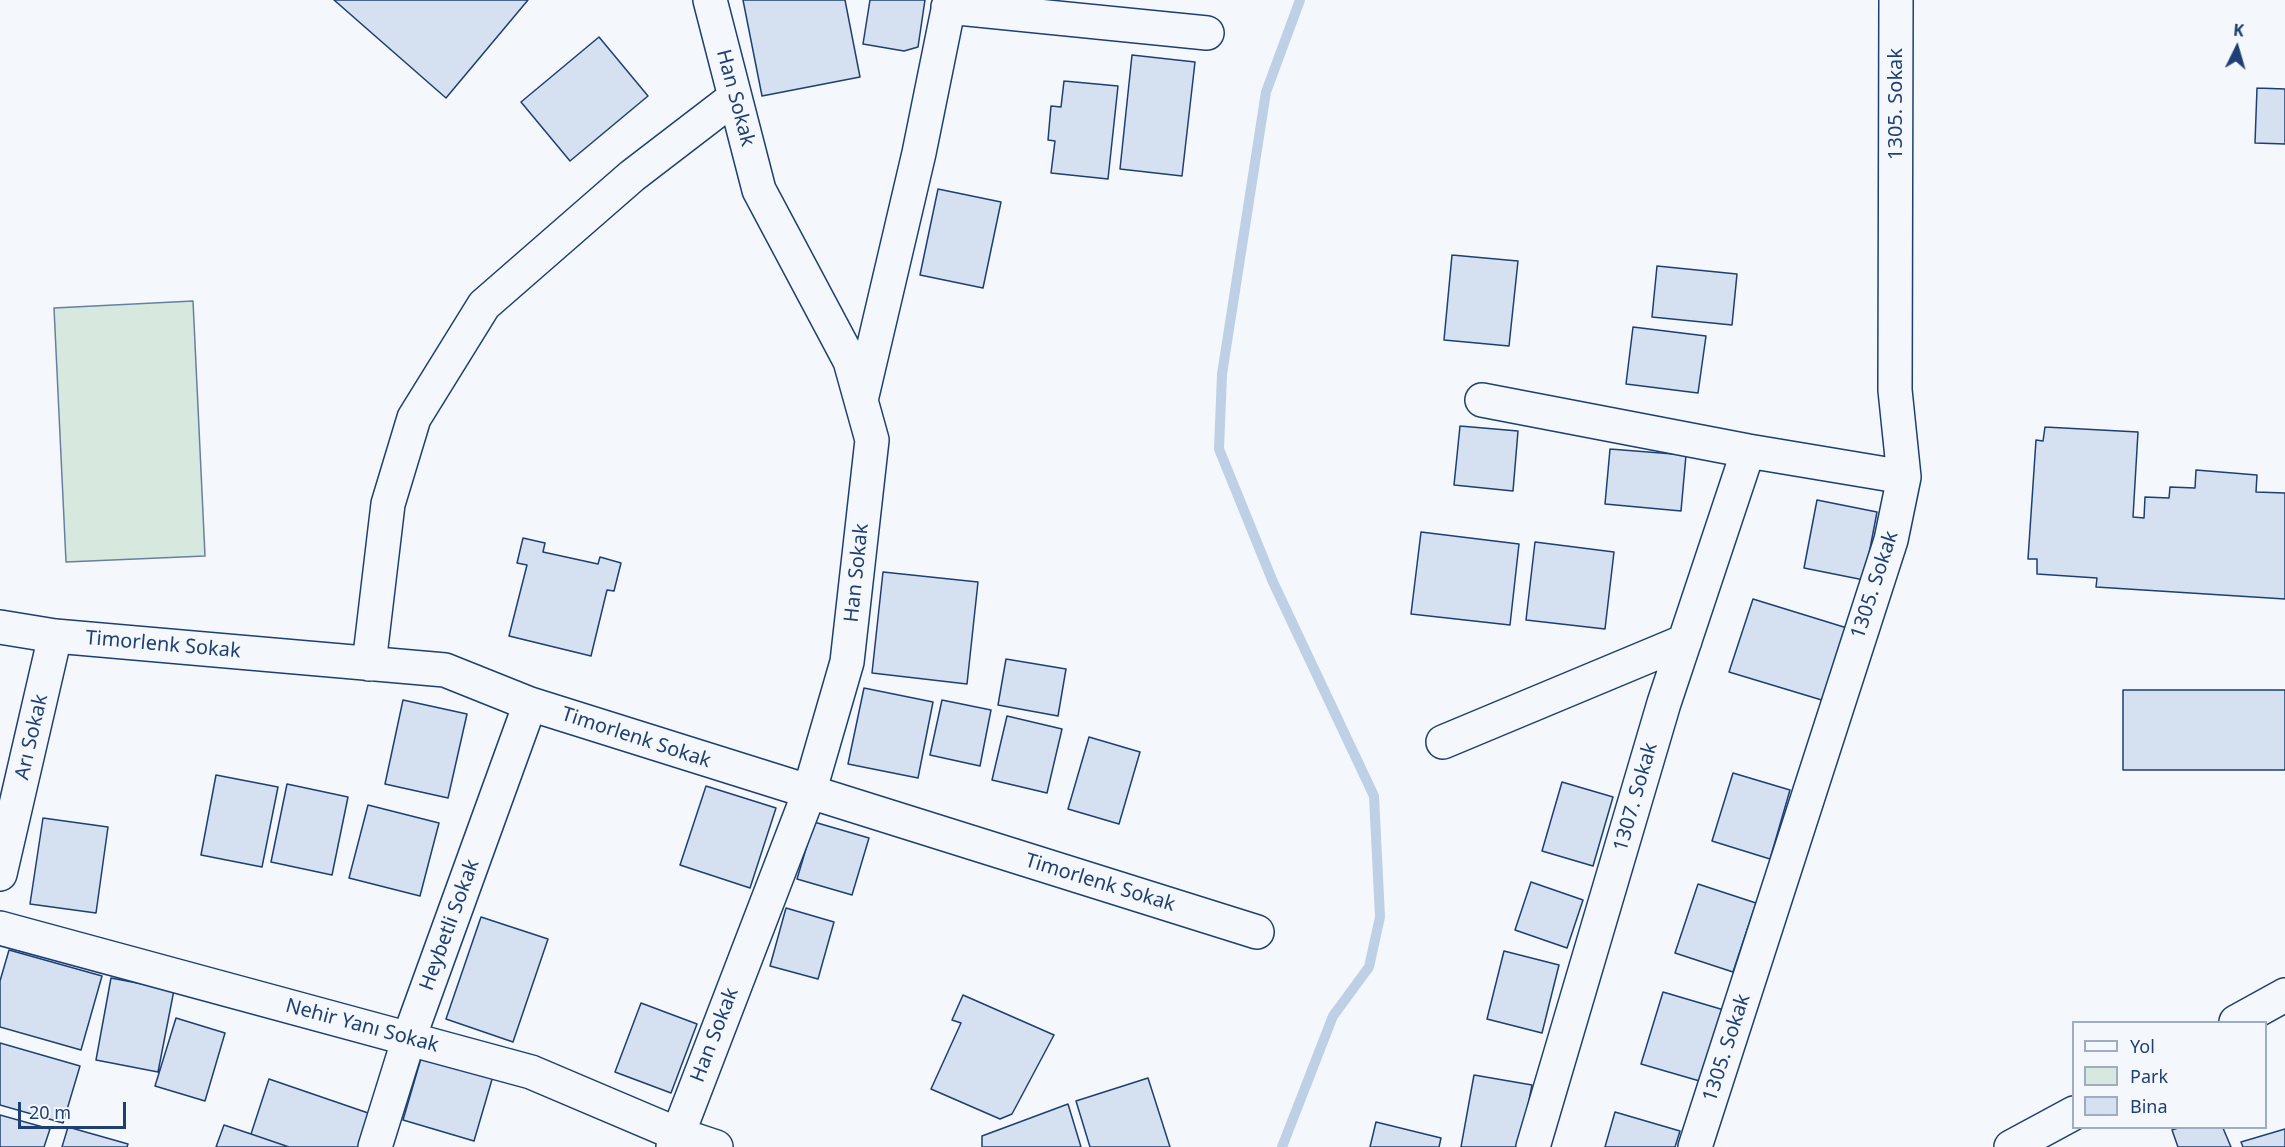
<!DOCTYPE html>
<meta charset="utf-8">
<style>
body{margin:0}
#map{position:relative;width:2285px;height:1147px;overflow:hidden;background:#f4f7fb;font-family:"Noto Sans",sans-serif}
canvas{display:block}
.legend{position:absolute;left:2072px;top:1021px;width:195px;height:108px;box-sizing:border-box;background:#f4f7fb;border:2px solid #9eadc5;margin:0;padding:8px 10px;list-style:none;font-size:18px;color:#1d3f73}
.legend li{display:flex;align-items:center;gap:12px;height:30px}
.legend b{width:30px;border:2px solid #9eadc5}
.north{position:absolute;left:2207px;top:18px;width:60px;height:60px;-webkit-text-stroke:4px #f4f7fb;paint-order:stroke;rotate:5deg;font-size:16px;font-weight:700;line-height:24px;text-align:center;color:#1d3f73}
.north::after{content:'';display:block;margin:auto;width:21px;height:27px;background:#1d3f73;clip-path:polygon(50% 0,100% 100%,50% 72%,0 100%)}
.scale{position:absolute;left:18px;top:1102px;width:108px;height:27px;box-sizing:border-box;border:3px solid #1d3f73;border-top:0;padding-left:8px;font-size:18px;line-height:21px;white-space:nowrap;color:#1d3f73;-webkit-text-stroke:4px #f4f7fb;paint-order:stroke}
</style>
<div id="map">
<canvas width="2285" height="1147"></canvas>
<ul class="legend">
<li><b style="height:8px;background:#f4f7fb"></b>Yol</li>
<li><b style="height:16px;background:#d7e8df"></b>Park</li>
<li><b style="height:16px;background:#d5e0f0"></b>Bina</li>
</ul>
<div class="north">K</div>
<div class="scale">20 m</div>
</div>
<script>
const g = document.querySelector('canvas').getContext('2d');
g.lineJoin = 'round';
function paint(path, color) {
  g.fillStyle = color;
  g.fill(path, 'evenodd');
}
function shape(rows) {
  const path = new Path2D();
  for (const r of rows) {
    path.moveTo(r[0], r[1]);
    for (let i = 2; i < r.length; i += 2) path.lineTo(r[i], r[i + 1]);
  }
  return path;
}
function stroke(path, color, width, dash) {
  g.strokeStyle = color;
  g.lineWidth = width;
  g.lineCap = dash ? 'butt' : 'round';
  g.setLineDash(dash || []);
  g.stroke(path);
}
function write(font, color, halo, rows, align = 'center') {
  g.font = font + ' "Noto Sans",sans-serif';
  g.lineWidth = 4.5;
  g.setLineDash([]);
  g.textBaseline = 'middle';
  g.strokeStyle = halo;
  g.fillStyle = color;
  for (const [text, x, y, turn = 0] of rows) {
    g.save();
    g.translate(x, y);
    g.rotate((+turn || 0) * Math.PI / 180);
    g.textAlign = isNaN(turn) ? turn : align;
    if (halo) g.strokeText(text, 0, 0);
    g.fillText(text, 0, 0);
    g.restore();
  }
}
const green = shape([
 [193,301,205,556,66,562,54,308,193,301]
]);
paint(green, '#d7e8df');
stroke(green, '#687fa3', 1.5);
stroke(shape([
 [1282,1147,1333,1016,1369,967,1380,917,1374,796,1273,582,1219,449,1222,374,1266,92,1300,0]
]), '#bed0e5', 10);
const building = shape([
 [334,0,528,0,446,98,334,0],
 [743,0,845,0,860,77,762,96,743,0],
 [870,0,925,0,918,47,904,51,863,44,870,0],
 [599,37,648,96,570,161,521,102,599,37],
 [1132,55,1195,62,1182,176,1120,169,1132,55],
 [1064,81,1118,86,1108,179,1051,173,1055,141,1048,140,1051,106,1061,107,1064,81],
 [2257,88,2285,89,2285,144,2255,143,2257,88],
 [938,189,1001,202,983,288,920,275,938,189],
 [1452,255,1518,261,1509,346,1444,340,1452,255],
 [1657,266,1737,274,1732,325,1652,317,1657,266],
 [1633,327,1706,336,1698,393,1626,384,1633,327],
 [1460,426,1518,431,1513,491,1454,485,1460,426],
 [2045,427,2138,432,2133,517,2144,518,2145,497,2169,498,2170,487,2195,488,2196,470,2257,475,2256,492,2285,493,2285,599,2096,587,2097,578,2037,574,2037,559,2028,559,2036,440,2043,441,2045,427],
 [1610,449,1686,455,1681,511,1605,504,1610,449],
 [1817,500,1877,512,1864,580,1804,568,1817,500],
 [1421,532,1519,544,1510,625,1411,614,1421,532],
 [523,538,545,543,543,552,598,564,600,557,621,563,614,591,607,590,591,656,509,636,527,565,517,563,523,538],
 [1535,542,1614,552,1605,629,1526,620,1535,542],
 [883,572,978,582,967,684,872,673,883,572],
 [1753,599,1847,628,1825,701,1729,672,1753,599],
 [1006,659,1066,669,1058,716,998,705,1006,659],
 [864,688,933,702,918,778,848,764,864,688],
 [2123,690,2285,690,2285,770,2123,770,2123,690],
 [403,700,467,714,448,798,385,784,403,700],
 [942,700,991,710,980,766,930,755,942,700],
 [1007,716,1062,729,1047,793,992,780,1007,716],
 [1089,737,1140,752,1119,824,1068,809,1089,737],
 [1733,773,1790,790,1770,859,1712,841,1733,773],
 [216,775,278,787,262,867,201,855,216,775],
 [1562,782,1613,797,1593,866,1542,851,1562,782],
 [287,784,348,797,332,875,271,862,287,784],
 [706,786,776,808,750,888,680,865,706,786],
 [368,805,439,823,420,896,349,878,368,805],
 [43,818,108,827,96,913,30,904,43,818],
 [814,822,869,838,852,895,797,879,814,822],
 [1531,882,1583,900,1567,948,1515,930,1531,882],
 [1698,884,1756,903,1733,972,1675,953,1698,884],
 [786,908,834,922,818,979,770,966,786,908],
 [481,917,548,939,513,1042,446,1019,481,917],
 [9,950,102,976,81,1050,0,1027,0,981,9,950],
 [1504,951,1559,965,1542,1033,1487,1019,1504,951],
 [111,978,174,990,158,1072,96,1060,111,978],
 [1663,992,1724,1010,1703,1082,1641,1064,1663,992],
 [963,995,1054,1035,1012,1114,1000,1119,931,1089,961,1023,952,1020,963,995],
 [641,1003,697,1024,671,1093,615,1072,641,1003],
 [176,1018,225,1033,205,1101,155,1086,176,1018],
 [0,1043,80,1066,63,1123,0,1105,0,1043],
 [422,1055,493,1076,474,1141,403,1120,422,1055],
 [1474,1075,1532,1085,1520,1147,1461,1147,1474,1075],
 [1148,1078,1170,1147,1090,1147,1076,1101,1148,1078],
 [269,1079,374,1115,362,1147,289,1147,251,1134,269,1079],
 [1068,1104,1081,1147,982,1147,982,1136,1068,1104],
 [1615,1112,1680,1131,1675,1147,1605,1147,1615,1112],
 [0,1115,50,1129,44,1147,0,1147,0,1115],
 [1376,1122,1441,1138,1439,1147,1370,1147,1376,1122],
 [224,1125,251,1134,289,1147,216,1147,224,1125],
 [68,1127,128,1144,127,1147,62,1147,68,1127],
 [2178,1128,2223,1128,2231,1147,2178,1147,2172,1130,2178,1128],
 [2285,1129,2285,1147,2243,1147,2241,1142,2285,1129]
]);
paint(building, '#d5e0f0');
stroke(building, '#1d3f73', 1.5);
const minor = shape([
 [948,7,1207,33],
 [862,396,919,153,950,0],
 [1482,400,1748,451,1904,477],
 [0,627,55,636,445,670,530,704,1257,932],
 [369,664,388,504,414,418,484,305,632,176,735,97],
 [1443,742,1685,641],
 [0,874,55,636],
 [0,928,531,1072,677,1134,716,1147],
 [375,1147,409,1038,530,704],
 [673,1147,809,793,847,662,872,440,850,361,759,190,710,0],
 [1533,1147,1664,703,1748,451],
 [1695,1147,1891,540,1904,477,1895,390,1896,0]
]);
const tertiary = shape([
 [2236,1022,2285,995],
 [2011,1147,2074,1113]
]);
stroke(minor, '#1d3f73', 36);
stroke(tertiary, '#1d3f73', 36);
stroke(minor, '#f4f7fb', 33);
stroke(tertiary, '#f4f7fb', 33);
write('20px', '#1d3f73', '#f4f7fb', [
 ["Han Sokak",735,98,75],
 ["1305. Sokak",1896,104,-90],
 ["Han Sokak",857,573,-84],
 ["1305. Sokak",1875,585,-72],
 ["Timorlenk Sokak",163,645,5],
 ["Arı Sokak",32,737,-77],
 ["Timorlenk Sokak",636,738,18],
 ["1307. Sokak",1636,797,-74],
 ["Timorlenk Sokak",1100,883,17],
 ["Heybetli Sokak",450,925,-70],
 ["Nehir Yanı Sokak",362,1026,15],
 ["Han Sokak",715,1035,-69],
 ["1305. Sokak",1727,1048,-72]
]);
</script>
